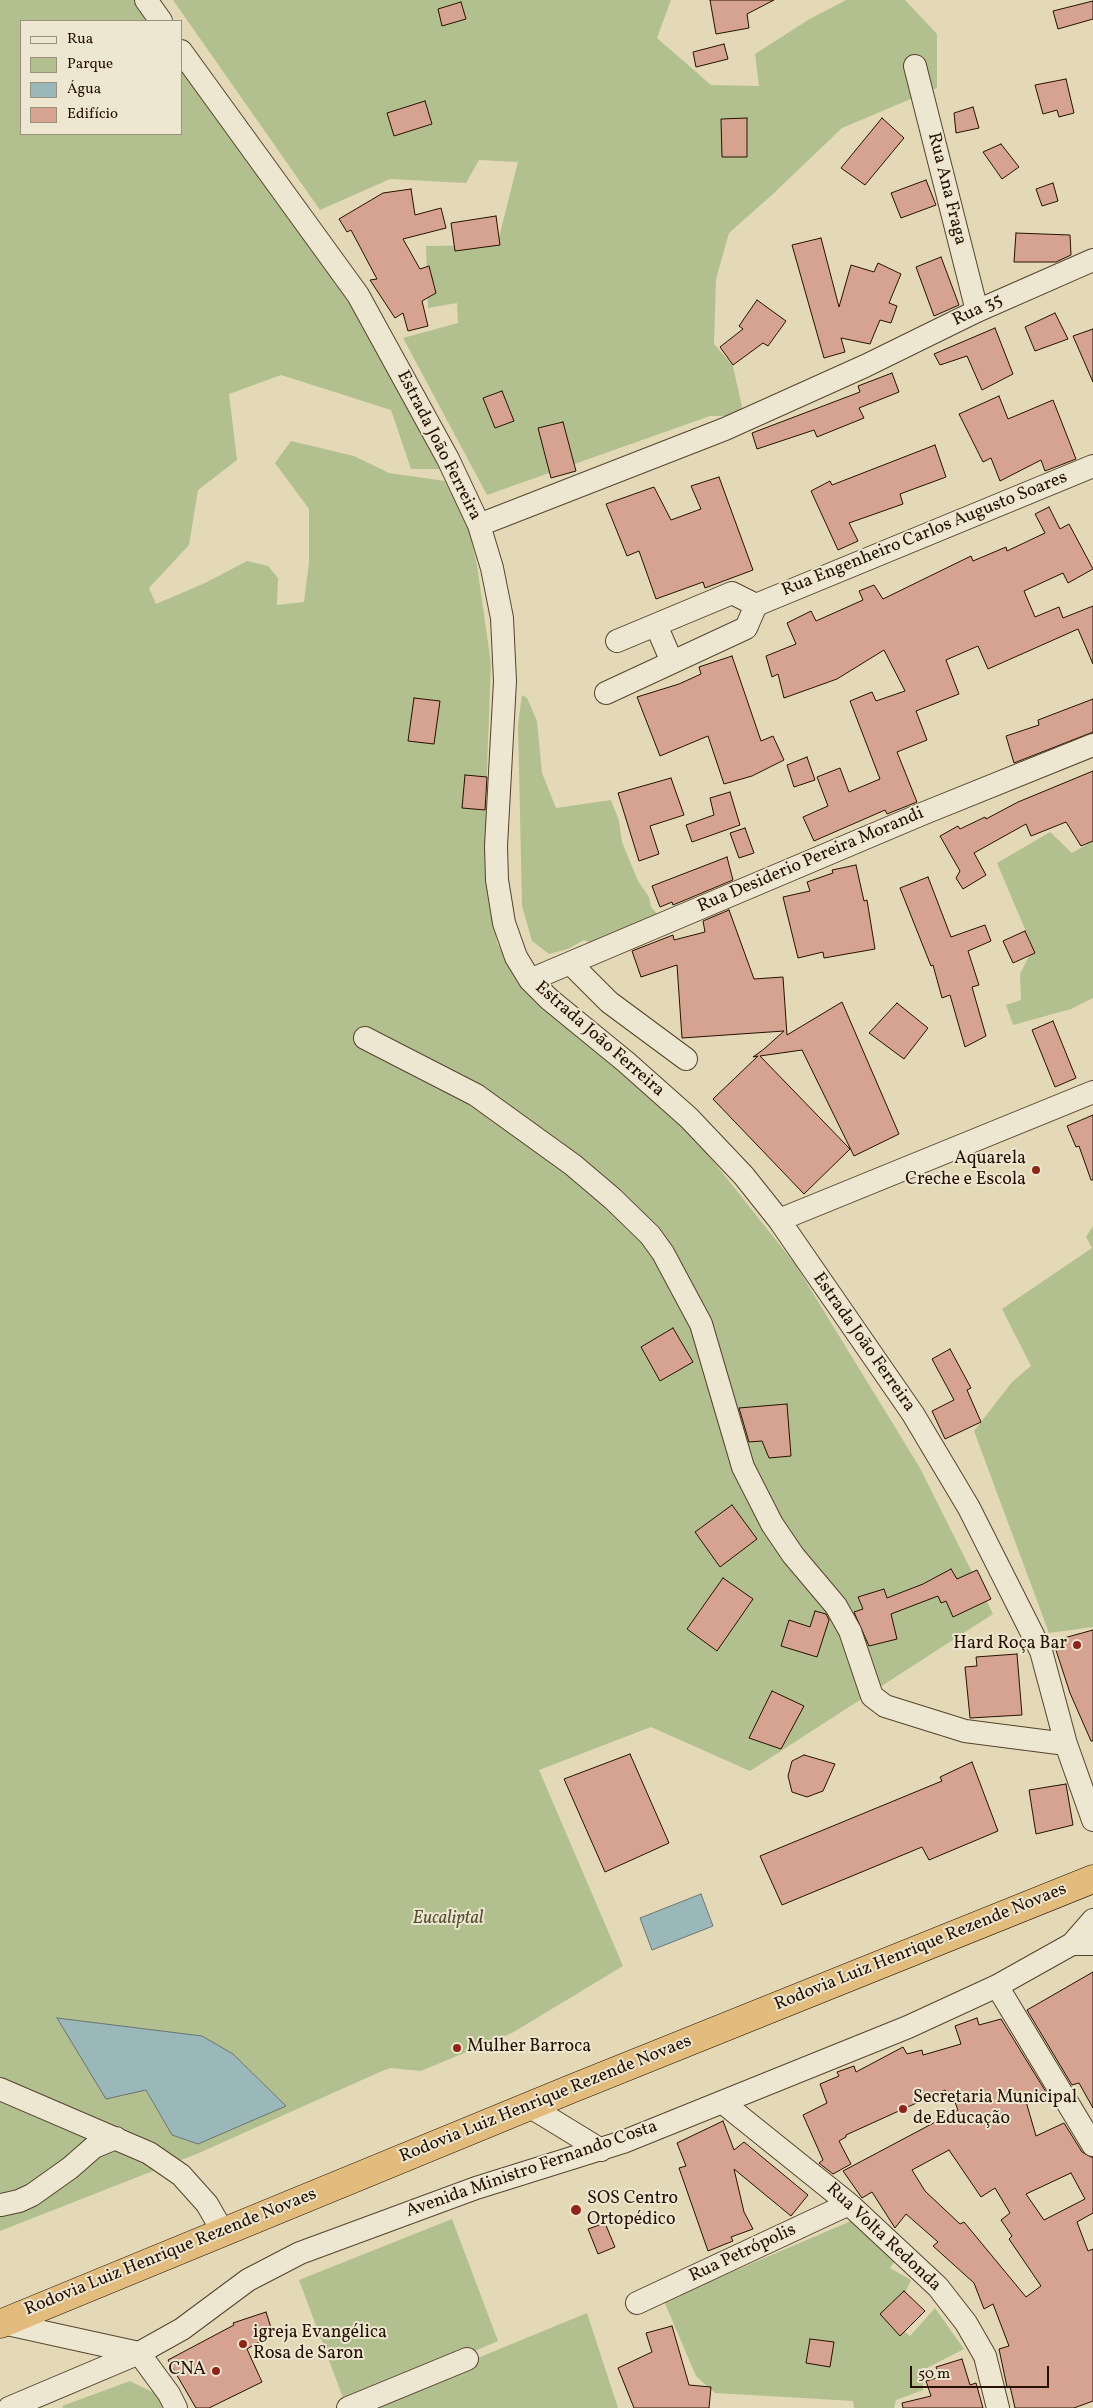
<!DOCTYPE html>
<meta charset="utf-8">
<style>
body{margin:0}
#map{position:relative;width:1093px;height:2408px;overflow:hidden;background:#e4d9b7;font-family:Vollkorn,serif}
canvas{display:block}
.legend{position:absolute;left:20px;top:20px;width:162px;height:115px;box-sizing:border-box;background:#ede6d0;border:1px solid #9d917d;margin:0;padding:6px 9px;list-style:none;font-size:15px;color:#261100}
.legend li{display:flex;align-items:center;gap:10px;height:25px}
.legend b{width:25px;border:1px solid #9d917d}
.scale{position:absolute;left:910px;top:2366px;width:139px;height:22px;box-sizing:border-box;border:2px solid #261100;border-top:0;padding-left:6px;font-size:15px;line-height:18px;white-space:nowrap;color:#261100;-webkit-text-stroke:4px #ede6d0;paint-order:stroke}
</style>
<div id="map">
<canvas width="1093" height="2408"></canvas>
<ul class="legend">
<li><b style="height:6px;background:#ede6d0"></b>Rua</li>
<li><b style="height:14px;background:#b2c090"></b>Parque</li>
<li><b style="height:14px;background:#9ab7b9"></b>Água</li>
<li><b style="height:14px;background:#d6a390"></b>Edifício</li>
</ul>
<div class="scale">50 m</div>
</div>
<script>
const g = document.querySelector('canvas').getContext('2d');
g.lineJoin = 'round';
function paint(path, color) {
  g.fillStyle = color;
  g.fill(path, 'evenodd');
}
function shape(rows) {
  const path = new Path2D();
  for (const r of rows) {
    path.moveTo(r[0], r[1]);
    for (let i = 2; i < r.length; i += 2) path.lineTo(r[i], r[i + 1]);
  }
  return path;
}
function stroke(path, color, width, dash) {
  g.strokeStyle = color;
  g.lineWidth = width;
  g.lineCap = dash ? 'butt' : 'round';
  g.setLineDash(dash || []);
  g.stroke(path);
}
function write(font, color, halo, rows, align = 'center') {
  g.font = font + ' Vollkorn,serif';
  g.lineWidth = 4;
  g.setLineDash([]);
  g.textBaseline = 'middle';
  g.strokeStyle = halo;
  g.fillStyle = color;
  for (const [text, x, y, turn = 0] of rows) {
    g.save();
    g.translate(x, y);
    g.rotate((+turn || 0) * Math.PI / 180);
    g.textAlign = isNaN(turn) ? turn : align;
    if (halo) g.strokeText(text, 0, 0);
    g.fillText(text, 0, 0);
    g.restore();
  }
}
paint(shape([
 [0,0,136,0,151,21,21,21,21,134,181,134,181,65,354,310,440,469,411,469,391,410,281,375,229,394,237,460,198,490,189,545,149,588,156,604,205,583,247,561,268,566,278,578,277,605,304,602,309,562,309,509,275,463,291,441,354,456,389,473,445,481,468,525,477,565,491,664,486,796,488,884,497,943,534,1001,608,1057,690,1132,795,1264,920,1468,993,1614,750,1771,651,1727,539,1770,623,1966,512,2033,421,2071,390,2068,382,2071,199,2153,0,2231],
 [233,2054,285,2106,172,2135,146,2090],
 [173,0,671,0,657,38,711,85,759,86,755,54,808,20,846,0,905,0,937,34,937,88,842,128,773,194,729,233,716,279,714,344,733,366,744,416,710,416,487,495,403,338,458,323,457,303,428,308,426,246,497,245,518,162,479,160,466,183,390,179,320,210],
 [522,695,527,698,537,721,542,773,556,808,611,800,619,821,622,842,638,881,649,897,651,907,659,916,593,944,584,940,568,949,549,954,532,941,522,906,518,724],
 [1050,832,1072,853,1093,841,1093,998,1071,1009,1013,1025,1006,1005,1021,1000,1020,974,1033,948,997,863],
 [1093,1226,1093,1627,1049,1633,974,1431,1012,1382,1031,1366,1002,1309,1092,1248,1086,1237],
 [452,2219,498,2341,346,2406,299,2280],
 [851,2221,898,2256,890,2268,911,2280,902,2300,886,2315,910,2336,935,2308,964,2349,923,2370,923,2390,896,2400,894,2408,854,2408,853,2401,715,2393,696,2376,664,2301],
 [587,2313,618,2408,356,2408],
 [130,2381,158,2395,162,2408,63,2408,62,2406]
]), '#b2c090');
const water = shape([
 [701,1894,713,1926,652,1950,640,1918,701,1894],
 [57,2018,202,2036,233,2054,286,2106,198,2144,172,2135,146,2090,106,2099,57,2018]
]);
paint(water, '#9ab7b9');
stroke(water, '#6c756f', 1);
const building = shape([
 [710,0,774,0,747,14,749,28,716,34,710,0],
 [1093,1,1093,19,1058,29,1053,11,1093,1],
 [461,2,466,19,442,26,438,9,461,2],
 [724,44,728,59,696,67,693,52,724,44],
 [1066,79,1074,113,1059,117,1057,110,1043,114,1035,85,1066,79],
 [425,101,432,124,394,136,387,113,425,101],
 [973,107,979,128,956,133,954,113,973,107],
 [747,118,747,157,722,157,721,119,747,118],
 [882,118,904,138,865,185,841,168,882,118],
 [1001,144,1019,167,1002,179,983,152,1001,144],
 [926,180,936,205,901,218,891,193,926,180],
 [1053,183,1058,201,1042,206,1036,189,1053,183],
 [411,189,415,215,441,208,446,228,403,239,420,269,429,266,436,293,422,301,428,326,408,331,403,313,395,318,370,280,377,279,351,230,347,232,339,219,383,193,411,189],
 [496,216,500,245,455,251,451,223,496,216],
 [1016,233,1070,235,1071,255,1056,262,1014,262,1016,233],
 [821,238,839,307,851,265,874,272,878,263,901,274,889,303,897,306,891,323,880,320,870,344,841,338,845,352,824,358,792,245,821,238],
 [941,257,959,305,934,316,916,267,941,257],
 [757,300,786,321,768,346,763,343,733,365,720,347,743,329,739,326,757,300],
 [1055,313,1068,339,1035,351,1025,327,1055,313],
 [995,328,1013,374,982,390,967,356,940,365,934,354,995,328],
 [1093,329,1093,382,1073,336,1093,329],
 [892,373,899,392,859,408,864,418,817,437,814,430,757,449,752,433,860,392,858,386,892,373],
 [502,391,514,421,495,428,483,398,502,391],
 [999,396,1008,419,1053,400,1076,459,1045,471,1041,460,1000,481,991,458,983,462,959,414,999,396],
 [563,422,576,471,551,478,538,428,563,422],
 [935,445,946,477,900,494,903,504,849,523,858,541,838,550,811,491,830,481,832,485,935,445],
 [719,477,753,570,705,588,703,582,656,599,639,551,627,556,606,504,654,487,671,520,701,509,691,486,719,477],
 [1049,507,1060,529,1069,524,1093,569,1068,583,1063,573,1024,591,1035,617,1059,607,1063,618,1093,606,1093,664,1078,629,988,669,978,646,946,660,959,694,916,711,927,740,897,752,917,802,887,814,885,810,814,841,803,817,828,806,817,777,840,768,849,792,880,779,850,701,872,692,876,701,905,691,884,650,837,679,784,698,778,674,772,677,766,656,796,644,787,623,811,611,816,621,863,600,859,591,874,585,883,599,971,556,973,561,1006,547,1007,551,1045,533,1035,514,1049,507],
 [732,656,761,741,773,736,784,760,752,776,724,784,708,736,660,756,637,697,679,684,701,674,699,667,732,656],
 [414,698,440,701,434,744,408,741,414,698],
 [1093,699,1093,732,1014,763,1006,736,1039,725,1038,720,1093,699],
 [807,757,815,780,794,787,787,765,807,757],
 [1093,771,1093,841,1081,846,1066,822,1031,836,1026,824,974,853,986,875,963,889,956,878,960,871,940,836,958,826,960,829,985,817,986,819,1018,802,1093,771],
 [465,775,487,777,485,810,462,808,465,775],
 [671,778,684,815,650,826,659,854,639,861,618,793,671,778],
 [730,792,740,825,692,842,686,825,714,815,710,798,730,792],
 [745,828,754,853,739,858,730,833,745,828],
 [727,857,733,880,673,905,672,902,660,907,652,886,727,857],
 [856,865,864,901,867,900,875,949,824,958,823,952,798,958,783,897,810,891,807,882,833,873,832,870,856,865],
 [928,877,951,937,985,925,991,941,968,951,979,985,972,987,986,1036,965,1047,950,995,942,998,933,965,931,966,900,888,928,877],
 [729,910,754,979,783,977,787,1035,842,1002,899,1134,854,1156,802,1050,760,1056,850,1149,804,1194,713,1099,758,1056,753,1057,764,1049,784,1031,682,1038,677,965,641,977,632,951,673,935,674,940,705,932,703,921,729,910],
 [1025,931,1035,953,1013,963,1003,941,1025,931],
 [897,1003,928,1028,904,1059,869,1033,897,1003],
 [1053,1021,1076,1078,1055,1087,1032,1030,1053,1021],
 [1093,1115,1093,1180,1091,1180,1079,1146,1076,1147,1067,1126,1093,1115],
 [673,1328,693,1362,660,1381,641,1347,673,1328],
 [950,1349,971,1388,967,1390,981,1422,945,1439,932,1411,954,1400,932,1359,950,1349],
 [787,1404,791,1456,769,1458,762,1441,749,1442,739,1408,787,1404],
 [732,1505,757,1539,720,1567,695,1532,732,1505],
 [951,1569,957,1579,977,1570,991,1599,953,1617,946,1601,941,1603,938,1596,891,1614,897,1639,869,1646,854,1612,863,1609,858,1597,884,1589,887,1598,923,1584,951,1569],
 [723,1578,753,1599,717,1651,687,1629,723,1578],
 [815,1611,826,1614,829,1620,817,1657,781,1646,789,1620,810,1627,815,1611],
 [1093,1630,1093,1741,1091,1741,1070,1693,1053,1641,1093,1630],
 [1017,1654,1022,1715,970,1718,965,1667,977,1666,976,1657,1017,1654],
 [772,1691,804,1706,781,1749,749,1738,772,1691],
 [630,1754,669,1843,605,1872,564,1779,630,1754],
 [804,1755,835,1764,823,1791,807,1797,792,1792,788,1776,792,1761,804,1755],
 [972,1762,998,1831,929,1860,922,1847,782,1905,760,1856,942,1781,940,1777,972,1762],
 [1066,1784,1073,1825,1036,1834,1029,1790,1066,1784],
 [1093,1972,1093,2108,1079,2083,1072,2085,1027,2010,1093,1972],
 [977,2018,979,2025,1001,2019,1046,2092,1025,2098,1036,2136,1064,2123,1082,2152,1093,2158,1093,2213,1077,2222,1088,2251,1093,2249,1093,2401,1074,2408,1015,2408,1010,2386,1007,2387,999,2349,1009,2346,993,2304,984,2309,974,2283,933,2246,938,2242,906,2214,895,2228,872,2192,862,2198,843,2171,958,2110,953,2097,950,2099,945,2090,846,2135,846,2137,839,2141,851,2164,833,2174,819,2163,823,2160,803,2115,827,2103,820,2084,839,2076,837,2072,854,2066,856,2072,903,2047,907,2054,922,2050,923,2055,961,2044,955,2026,977,2018],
 [949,2150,981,2197,995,2188,1010,2213,1001,2220,1012,2236,1009,2239,1041,2286,1026,2297,964,2222,960,2224,925,2191,912,2170,949,2150],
 [1071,2173,1085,2199,1044,2220,1026,2194,1071,2173],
 [723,2121,734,2150,744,2142,808,2195,791,2216,734,2169,744,2212,753,2229,731,2237,733,2241,708,2251,679,2168,686,2166,677,2143,723,2121],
 [605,2223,615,2247,598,2254,588,2229,605,2223],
 [904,2291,925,2311,900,2336,880,2314,904,2291],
 [266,2312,273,2334,247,2349,262,2382,209,2408,196,2408,168,2360,234,2325,233,2323,266,2312],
 [672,2326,689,2385,711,2387,709,2408,634,2408,618,2368,652,2352,646,2333,672,2326],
 [810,2339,834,2342,830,2367,806,2363,810,2339],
 [962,2359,970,2385,976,2383,983,2408,903,2408,902,2403,931,2396,926,2381,940,2377,936,2367,962,2359]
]);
paint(building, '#d6a390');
stroke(building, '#261100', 1);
const minor = shape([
 [146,0,161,21],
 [181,51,358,295,448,459,479,525,492,568,502,618,505,681,496,846,497,880,504,923,516,957,530,980,549,999,626,1062,689,1118,744,1176,779,1220,913,1414,969,1508,1041,1651,1066,1744,1093,1820],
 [915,66,977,311],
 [479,525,725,429,865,366,977,311,1093,260],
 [656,625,672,662],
 [617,641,732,593,756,605],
 [606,693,746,628,756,605,1093,466],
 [570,963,609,1002,686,1059],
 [530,980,922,814,1093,745],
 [365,1038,476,1095,573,1165,613,1199,650,1235,663,1253,701,1324,743,1467,772,1524,793,1555,836,1606,850,1631,872,1696,885,1706,965,1731,1066,1744],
 [779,1220,1093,1092],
 [1072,1944,1093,1920],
 [997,1986,1093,2145],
 [0,2089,149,2153,181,2175,207,2204,223,2232],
 [722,2102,849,2204,938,2287,966,2323,985,2356,998,2408],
 [529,2106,601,2150],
 [1,2205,19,2201,32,2195,70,2168,94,2147,116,2138],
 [637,2303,849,2204],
 [2,2323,139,2353,169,2394,176,2408],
 [9,2408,139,2353,182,2329,248,2280,300,2253,476,2188,623,2142,908,2027,997,1986,1072,1944,1093,1944],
 [348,2408,467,2359]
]);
const highway = shape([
 [0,2324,571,2089,1093,1879]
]);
stroke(minor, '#56432e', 24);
stroke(highway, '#261100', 29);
stroke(minor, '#ede6d0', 22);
stroke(highway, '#e2bc7c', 28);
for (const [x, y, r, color] of [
 [1036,1170,5,"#8f2418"],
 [1077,1645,5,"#8f2418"],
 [457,2048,5,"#8f2418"],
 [903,2109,5,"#8f2418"],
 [576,2210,6,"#8f2418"],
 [243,2344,5,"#8f2418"],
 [216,2371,5,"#8f2418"]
]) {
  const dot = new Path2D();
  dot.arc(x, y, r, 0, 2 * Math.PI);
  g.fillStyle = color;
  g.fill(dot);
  stroke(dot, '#ede6d0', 2);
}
write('18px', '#261100', '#ede6d0', [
 ["Rua Ana Fraga",946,189,76],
 ["Rua 35",978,311,-25],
 ["Estrada João Ferreira",438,446,63],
 ["Rua Engenheiro Carlos Augusto Soares",925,535,-22],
 ["Rua Desiderio Pereira Morandi",811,861,-23],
 ["Estrada João Ferreira",599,1040,41],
 ["Estrada João Ferreira",863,1343,55],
 ["Rodovia Luiz Henrique Rezende Novaes",921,1948,-22],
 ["Rodovia Luiz Henrique Rezende Novaes",546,2100,-22],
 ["Avenida Ministro Fernando Costa",532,2170,-19],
 ["Rua Volta Redonda",883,2238,43],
 ["Rodovia Luiz Henrique Rezende Novaes",171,2253,-22],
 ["Rua Petrópolis",743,2254,-25]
]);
write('18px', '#261100', '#ede6d0', [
 ["Aquarela",1026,1160,"right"],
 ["Creche e Escola",1026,1181,"right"],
 ["Hard Roça Bar",1067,1645,"right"],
 ["Mulher Barroca",467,2048],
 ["Secretaria Municipal",913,2099],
 ["de Educação",913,2120],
 ["SOS Centro",587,2200],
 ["Ortopédico",587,2221],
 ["igreja Evangélica",253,2334],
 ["Rosa de Saron",253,2355],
 ["CNA",206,2371,"right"]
], 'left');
write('italic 18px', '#574e32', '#ede6d0', [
 ["Eucaliptal",448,1920]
]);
</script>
